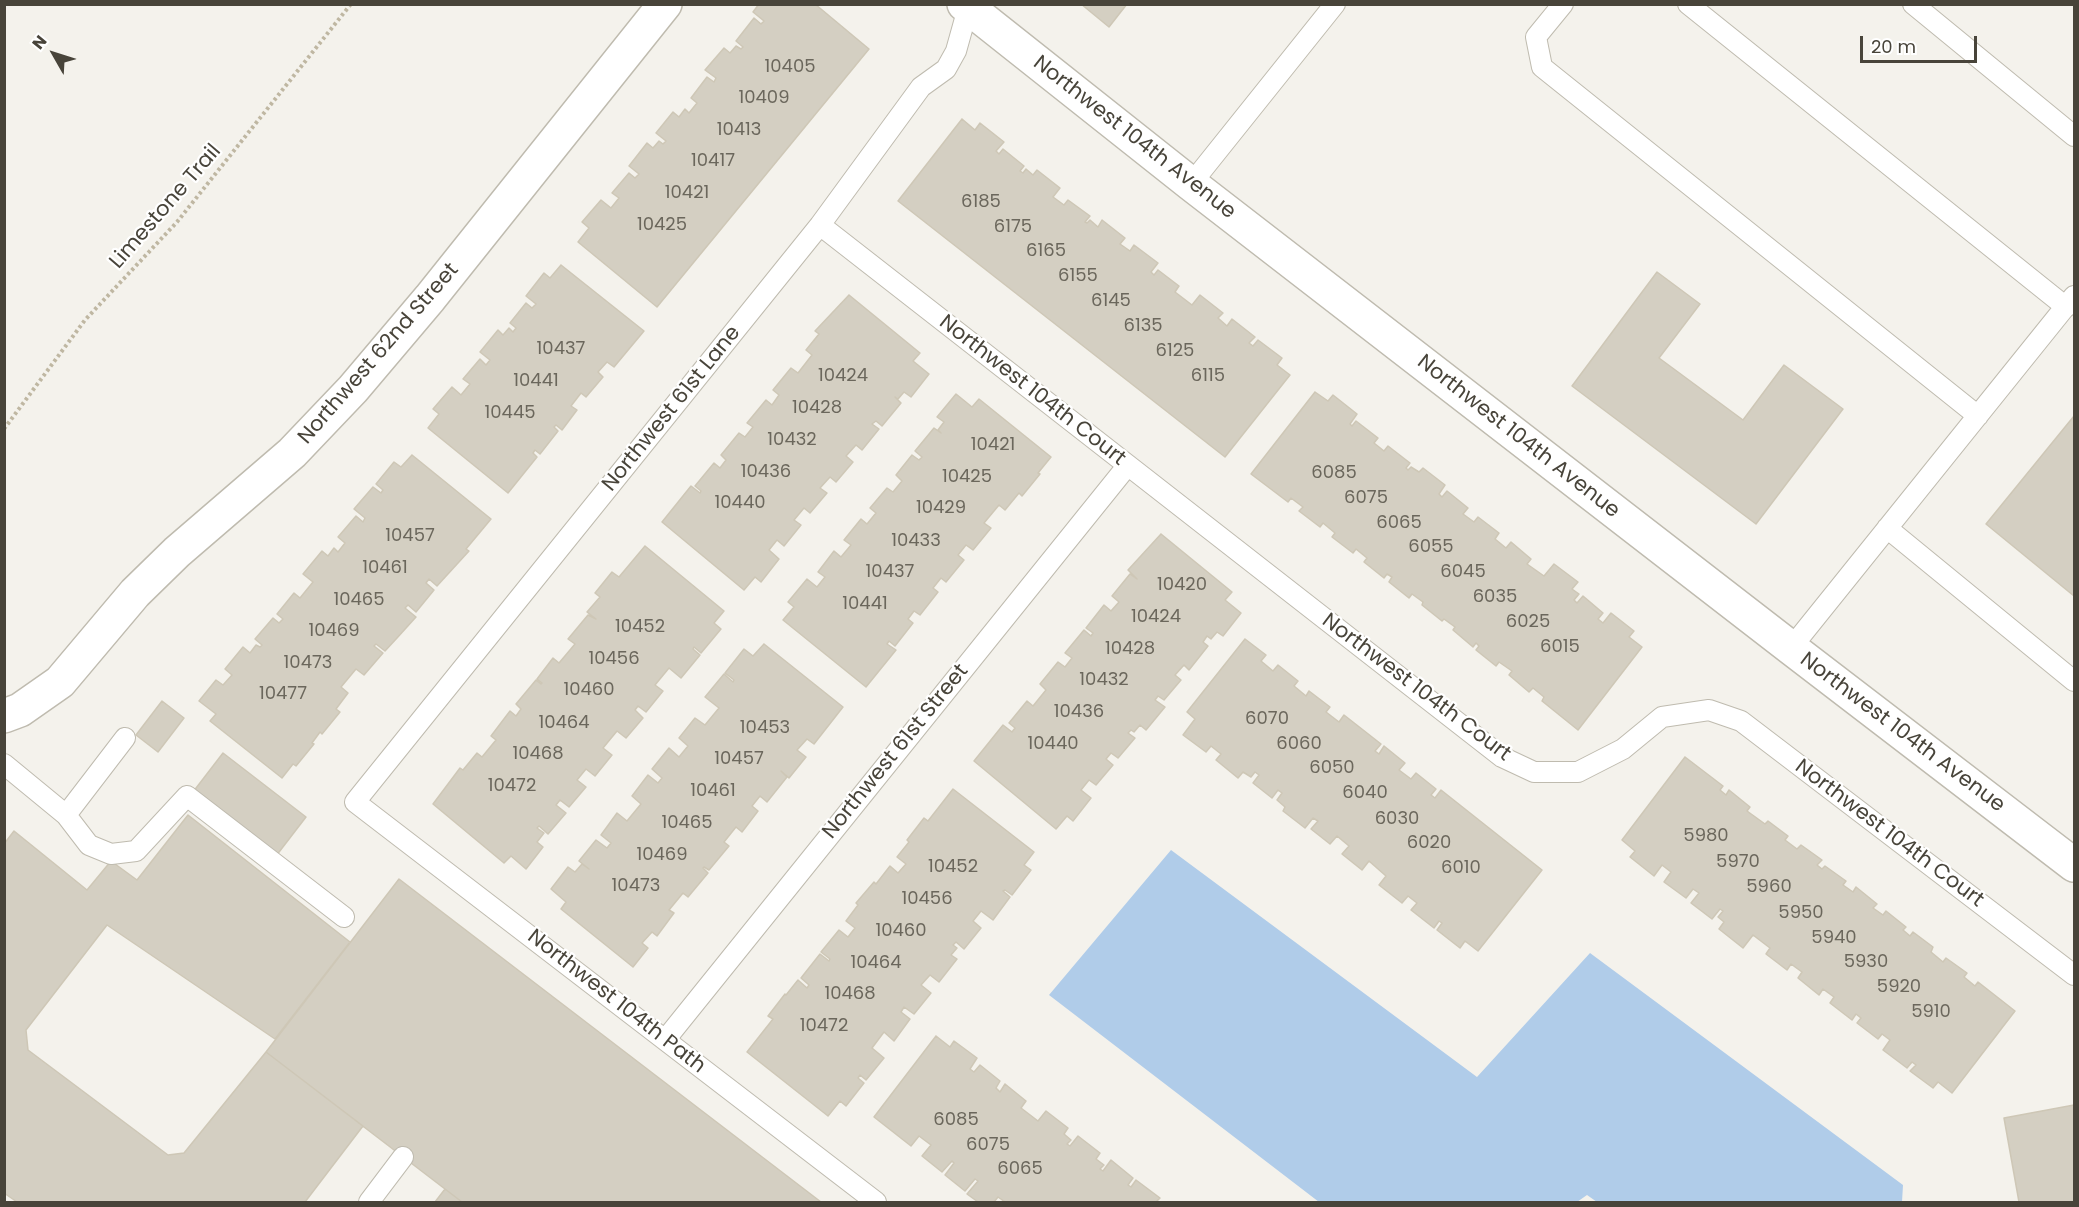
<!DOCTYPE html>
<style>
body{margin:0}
#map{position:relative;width:2079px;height:1207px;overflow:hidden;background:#f4f2ec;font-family:Poppins,sans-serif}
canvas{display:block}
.frame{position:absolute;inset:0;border:6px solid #48443a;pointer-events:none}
.north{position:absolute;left:24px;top:24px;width:60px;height:60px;-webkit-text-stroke:4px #fff;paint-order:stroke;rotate:309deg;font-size:16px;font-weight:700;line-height:24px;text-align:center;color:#48443a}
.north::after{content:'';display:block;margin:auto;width:21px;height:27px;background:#48443a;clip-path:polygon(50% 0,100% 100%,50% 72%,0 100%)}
.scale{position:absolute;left:1860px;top:36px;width:117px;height:27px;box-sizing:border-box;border:3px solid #48443a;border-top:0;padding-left:8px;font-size:18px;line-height:21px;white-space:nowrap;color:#48443a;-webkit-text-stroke:4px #fff;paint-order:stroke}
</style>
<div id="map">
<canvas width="2079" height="1207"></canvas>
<div class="frame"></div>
<div class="north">N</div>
<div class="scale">20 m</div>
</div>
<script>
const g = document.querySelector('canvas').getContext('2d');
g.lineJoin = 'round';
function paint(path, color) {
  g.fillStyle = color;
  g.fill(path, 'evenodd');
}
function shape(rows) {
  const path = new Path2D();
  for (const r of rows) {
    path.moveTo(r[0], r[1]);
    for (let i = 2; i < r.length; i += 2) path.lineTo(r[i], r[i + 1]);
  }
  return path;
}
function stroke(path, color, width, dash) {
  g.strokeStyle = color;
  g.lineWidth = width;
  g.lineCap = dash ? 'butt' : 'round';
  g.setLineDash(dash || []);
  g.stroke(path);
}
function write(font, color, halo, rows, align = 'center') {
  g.font = font + ' Poppins,sans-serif';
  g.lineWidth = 4.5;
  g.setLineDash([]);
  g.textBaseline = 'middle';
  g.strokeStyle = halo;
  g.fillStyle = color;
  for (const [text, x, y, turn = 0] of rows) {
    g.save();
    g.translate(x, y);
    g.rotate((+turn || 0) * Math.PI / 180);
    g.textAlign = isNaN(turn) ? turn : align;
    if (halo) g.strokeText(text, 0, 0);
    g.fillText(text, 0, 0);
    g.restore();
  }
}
paint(shape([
 [1171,850,1477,1077,1590,953,1903,1185,1902,1202,1597,1202,1587,1195,1577,1202,1319,1202,1049,995]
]), '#b0cce9');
const building = shape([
 [759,4,815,4,869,49,657,307,578,242,589,228,582,222,601,200,611,208,619,198,612,193,629,173,635,178,639,174,629,166,647,143,653,148,659,141,663,144,666,141,656,133,673,112,679,117,685,109,689,113,697,103,691,98,707,77,714,82,716,78,705,70,724,48,730,53,736,46,741,49,743,47,736,41,754,18,761,24,764,21,753,12,759,4],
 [1081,4,1127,4,1109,27,1081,4],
 [962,119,975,130,980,123,1004,142,996,151,999,154,1003,149,1024,166,1020,171,1023,173,1026,169,1033,175,1037,170,1060,188,1053,197,1064,205,1068,200,1090,216,1085,222,1087,223,1090,220,1098,227,1102,220,1125,238,1120,244,1130,251,1134,245,1158,263,1151,272,1154,275,1158,270,1179,286,1175,292,1192,305,1200,295,1223,313,1218,318,1227,326,1232,319,1255,337,1249,343,1253,346,1258,340,1282,358,1277,365,1290,375,1225,457,898,201,962,119],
 [561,265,644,331,614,367,607,362,598,372,603,377,586,397,581,393,571,406,577,410,562,430,556,425,554,427,558,431,540,454,535,450,533,453,537,457,508,493,428,428,439,414,433,409,452,387,461,395,470,384,463,379,480,359,486,365,490,360,480,352,498,330,503,335,509,328,513,332,516,328,510,323,526,303,532,308,536,304,526,296,544,273,550,278,561,265],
 [1657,272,1700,304,1659,358,1743,420,1784,365,1843,409,1756,524,1572,386,1657,272],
 [849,295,920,353,913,361,929,374,911,397,904,392,898,399,895,397,901,403,882,426,876,421,872,424,879,429,862,450,856,445,846,456,853,462,836,482,830,477,820,488,827,493,810,513,804,508,794,520,801,525,784,546,777,540,769,550,779,559,761,582,755,577,744,590,662,522,691,486,700,493,701,491,695,486,714,463,720,468,726,460,721,455,739,433,745,437,753,427,747,423,766,400,772,405,779,395,773,390,791,368,798,373,812,355,806,350,819,334,815,331,849,295],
 [1315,392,1328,401,1333,395,1357,414,1350,424,1352,426,1356,421,1378,438,1374,443,1384,451,1388,446,1410,463,1406,468,1408,470,1411,467,1419,472,1423,468,1445,485,1439,494,1442,497,1447,491,1468,508,1463,514,1474,522,1478,517,1499,533,1495,539,1506,548,1511,542,1531,559,1527,564,1544,576,1554,564,1578,582,1572,589,1579,594,1574,600,1577,603,1583,596,1603,613,1598,619,1603,623,1611,613,1634,631,1629,637,1642,647,1578,730,1542,701,1544,697,1533,688,1529,692,1509,675,1512,671,1499,662,1496,666,1476,650,1479,646,1476,643,1473,647,1453,630,1455,627,1444,619,1442,621,1422,605,1423,602,1412,594,1409,598,1389,582,1392,577,1387,574,1384,578,1364,562,1367,558,1356,549,1353,553,1332,537,1335,533,1323,523,1320,527,1299,511,1303,507,1291,498,1288,502,1251,474,1315,392],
 [956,394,972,407,979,399,1051,457,1038,473,1040,474,1022,496,1019,493,1005,510,999,505,984,523,991,528,973,550,966,545,958,555,964,560,946,582,941,578,933,588,938,592,920,615,914,611,908,619,913,623,895,646,889,641,887,644,896,650,866,687,783,620,794,607,788,602,807,579,817,587,825,577,818,572,834,551,841,557,851,545,844,540,861,519,867,524,876,513,870,508,887,488,893,492,902,481,896,475,912,455,919,460,922,457,915,451,934,428,941,433,938,430,944,422,937,417,956,394],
 [2074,416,2074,596,1986,524,2074,416],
 [412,455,491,519,466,549,469,551,437,586,429,579,426,583,434,590,416,612,408,605,405,608,416,617,397,638,385,651,376,644,374,646,383,653,364,675,356,669,341,687,348,693,336,709,340,712,322,734,320,732,312,743,314,744,296,766,293,764,282,778,210,721,216,714,199,701,216,680,223,685,232,675,225,669,243,647,250,653,256,645,260,647,262,645,255,639,273,618,279,623,283,619,277,614,294,593,300,598,313,582,303,574,322,551,328,556,334,548,338,552,345,543,338,537,356,516,363,522,365,518,354,509,373,487,381,493,383,490,376,484,394,462,401,467,412,455],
 [1161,534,1232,592,1225,600,1241,613,1223,636,1217,632,1211,639,1207,636,1203,642,1208,646,1189,670,1184,665,1175,675,1181,680,1164,700,1158,696,1155,700,1165,707,1146,730,1140,725,1134,732,1131,730,1128,733,1135,738,1118,758,1111,753,1106,759,1113,765,1096,785,1089,780,1081,790,1091,798,1073,821,1067,816,1056,829,974,761,1003,725,1012,732,1015,728,1009,723,1027,701,1033,706,1046,690,1040,684,1058,662,1065,667,1072,658,1065,653,1084,630,1091,636,1093,633,1086,628,1104,605,1111,611,1119,602,1112,596,1130,574,1137,579,1128,570,1161,534],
 [645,546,724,611,714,623,721,629,701,653,694,647,693,649,700,655,681,678,669,668,655,685,663,691,646,712,638,706,635,710,643,718,626,738,617,731,603,748,612,755,595,776,586,769,577,780,586,787,569,807,560,800,556,805,566,813,548,834,539,826,537,828,544,833,537,842,543,847,526,869,511,856,504,863,433,804,460,768,463,770,477,753,482,757,496,740,491,736,510,711,516,716,521,709,516,704,536,680,541,684,542,683,537,679,553,658,559,663,575,644,568,639,588,615,596,619,587,612,600,597,595,593,612,572,619,577,645,546],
 [1245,639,1266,655,1261,661,1273,671,1278,665,1298,681,1294,686,1306,696,1309,691,1330,707,1326,712,1339,722,1344,715,1381,744,1375,751,1379,754,1384,746,1405,763,1399,770,1411,779,1416,773,1436,789,1431,795,1435,798,1441,790,1542,870,1478,951,1465,941,1460,948,1437,930,1442,923,1439,921,1434,928,1411,910,1417,903,1408,896,1402,903,1379,885,1386,876,1369,861,1362,870,1342,854,1349,846,1337,836,1330,844,1311,829,1318,821,1313,818,1305,828,1283,811,1285,807,1277,800,1282,793,1278,790,1272,798,1253,783,1259,775,1255,772,1251,777,1243,772,1238,778,1216,760,1221,754,1211,746,1206,752,1183,735,1195,719,1187,712,1245,639],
 [764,644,843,707,814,744,807,739,797,750,806,757,789,778,781,771,787,777,767,802,760,796,752,806,758,811,742,832,736,827,724,842,729,846,709,870,704,867,703,868,708,873,688,897,683,893,669,910,674,913,657,936,652,932,642,943,648,948,633,967,561,909,566,902,551,889,568,867,575,872,582,864,589,869,579,861,596,840,607,848,611,843,601,835,617,813,627,821,641,804,632,796,648,775,658,783,662,778,652,769,669,748,679,757,688,746,679,738,695,718,705,725,719,708,705,697,724,674,733,682,734,680,725,673,744,649,753,656,764,644],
 [162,701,184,718,158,752,136,735,162,701],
 [223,753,306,817,276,856,193,792,223,753],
 [1685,757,1723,786,1720,790,1726,795,1729,790,1750,807,1747,811,1765,824,1768,821,1788,836,1785,840,1797,849,1801,845,1822,860,1817,865,1822,869,1825,866,1846,881,1843,885,1853,892,1856,887,1877,904,1873,908,1883,915,1886,911,1906,927,1903,930,1910,936,1913,932,1933,947,1931,952,1943,962,1946,958,1967,973,1964,977,1975,986,1978,982,2015,1011,1952,1093,1938,1082,1933,1088,1910,1071,1916,1065,1912,1062,1907,1068,1883,1050,1890,1040,1882,1034,1878,1039,1857,1023,1861,1018,1856,1014,1852,1020,1830,1003,1834,997,1823,989,1819,995,1798,978,1802,972,1791,964,1787,970,1766,954,1770,948,1753,935,1743,948,1719,929,1724,922,1718,917,1723,911,1720,909,1712,919,1691,903,1699,893,1693,889,1686,898,1664,882,1671,872,1662,865,1654,876,1630,857,1635,851,1622,840,1685,757],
 [953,789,1034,852,1024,865,1031,870,1012,895,1005,890,1003,891,1010,897,993,920,981,911,973,921,981,928,964,949,956,942,953,945,957,948,951,955,957,959,939,982,930,975,921,985,931,993,914,1014,904,1007,901,1012,910,1019,894,1041,884,1032,872,1048,884,1058,866,1080,860,1075,858,1078,864,1083,846,1106,840,1101,828,1116,747,1052,773,1019,768,1016,785,994,786,995,798,980,807,988,809,985,801,978,820,954,829,961,830,959,821,952,839,930,848,937,855,928,846,921,858,905,856,903,874,882,876,884,890,866,898,873,906,864,897,857,909,842,907,840,924,818,928,821,953,789],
 [188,815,350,942,275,1039,107,925,26,1030,28,1050,168,1155,184,1153,266,1052,363,1126,305,1202,17,1202,4,1193,4,844,14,831,87,890,111,861,137,880,188,815],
 [399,879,821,1202,462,1202,445,1189,266,1052,399,879],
 [936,1036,950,1047,954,1041,977,1058,970,1069,974,1072,980,1065,1000,1081,996,1088,1000,1092,1005,1084,1026,1101,1021,1108,1038,1121,1046,1111,1068,1128,1064,1134,1071,1140,1067,1144,1070,1146,1078,1136,1100,1153,1096,1159,1104,1165,1100,1169,1103,1171,1111,1160,1133,1178,1128,1185,1131,1187,1136,1180,1160,1198,1156,1202,1005,1202,998,1197,994,1202,978,1202,967,1194,978,1181,975,1179,965,1191,945,1175,954,1163,952,1161,942,1172,922,1156,931,1145,919,1136,911,1146,874,1117,936,1036],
 [2074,1105,2074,1202,2019,1202,2004,1118,2074,1105],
 [445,1189,462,1202,435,1202,445,1189]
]);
paint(building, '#d4cfc2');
stroke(building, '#cec7b6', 1.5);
const service = shape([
 [1563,4,1536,37,1542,67,1978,416],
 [1688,4,2066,307],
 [1913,4,2074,136],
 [1191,184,1335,4],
 [820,225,1502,757,1534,772,1578,772,1623,749,1662,717,1709,710,1741,721,2074,975],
 [1887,528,2074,681],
 [1791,648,2074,296],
 [4,764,66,815,89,845,111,854,136,851,187,796,344,917],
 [66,815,125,738],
 [665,1040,1128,465],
 [369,1202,403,1157],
 [876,1202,355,802,820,225,921,87,946,69,956,51,968,8]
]);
const minor = shape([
 [964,4,1191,184,1791,648,2074,865],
 [4,716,20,710,60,682,135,593,177,552,292,453,353,389,430,298,665,4]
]);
stroke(service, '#bfbbaf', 22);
stroke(minor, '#bfbbaf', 36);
stroke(shape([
 [4,429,85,320,177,222,351,4]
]), '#bfb7a2', 4, [3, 3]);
stroke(service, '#fff', 20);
stroke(minor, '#fff', 33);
write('18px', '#6b675c', null, [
 ["10405",790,67],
 ["10409",764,98],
 ["10413",739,130],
 ["10417",713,161],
 ["10421",687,193],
 ["6185",981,202],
 ["10425",662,225],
 ["6175",1013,227],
 ["6165",1046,251],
 ["6155",1078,276],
 ["6145",1111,301],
 ["6135",1143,326],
 ["10437",561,349],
 ["6125",1175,351],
 ["10424",843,376],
 ["6115",1208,376],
 ["10441",536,381],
 ["10428",817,408],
 ["10445",510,413],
 ["10432",792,440],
 ["10421",993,445],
 ["10436",766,472],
 ["6085",1334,473],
 ["10425",967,477],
 ["6075",1366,498],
 ["10440",740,503],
 ["10429",941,508],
 ["6065",1399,523],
 ["10457",410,536],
 ["10433",916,541],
 ["6055",1431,547],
 ["10461",385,568],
 ["10437",890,572],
 ["6045",1463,572],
 ["10420",1182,585],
 ["6035",1495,597],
 ["10465",359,600],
 ["10441",865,604],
 ["10424",1156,617],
 ["6025",1528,622],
 ["10452",640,627],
 ["10469",334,631],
 ["6015",1560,647],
 ["10428",1130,649],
 ["10456",614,659],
 ["10473",308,663],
 ["10432",1104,680],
 ["10460",589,690],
 ["10477",283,694],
 ["10436",1079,712],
 ["6070",1267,719],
 ["10464",564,723],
 ["10453",765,728],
 ["10440",1053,744],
 ["6060",1299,744],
 ["10468",538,754],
 ["10457",739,759],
 ["6050",1332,768],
 ["10472",512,786],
 ["10461",713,791],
 ["6040",1365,793],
 ["6030",1397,819],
 ["10465",687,823],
 ["5980",1706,836],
 ["6020",1429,843],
 ["10469",662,855],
 ["5970",1738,862],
 ["10452",953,867],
 ["6010",1461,868],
 ["10473",636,886],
 ["5960",1769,887],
 ["10456",927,899],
 ["5950",1801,913],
 ["10460",901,931],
 ["5940",1834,938],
 ["5930",1866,962],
 ["10464",876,963],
 ["5920",1899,987],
 ["10468",850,994],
 ["5910",1931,1012],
 ["10472",824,1026],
 ["6085",956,1120],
 ["6075",988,1145],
 ["6065",1020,1169]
]);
write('21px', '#48443a', '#fff', [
 ["Northwest 104th Avenue",1134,138,38],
 ["Limestone Trail",166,207,-49],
 ["Northwest 62nd Street",379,354,-49],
 ["Northwest 104th Court",1032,391,38],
 ["Northwest 61st Lane",672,409,-51],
 ["Northwest 104th Avenue",1518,437,38],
 ["Northwest 104th Court",1416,688,37],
 ["Northwest 104th Avenue",1902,733,37],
 ["Northwest 61st Street",896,752,-51],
 ["Northwest 104th Court",1889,834,37],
 ["Northwest 104th Path",616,1002,38]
]);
</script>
